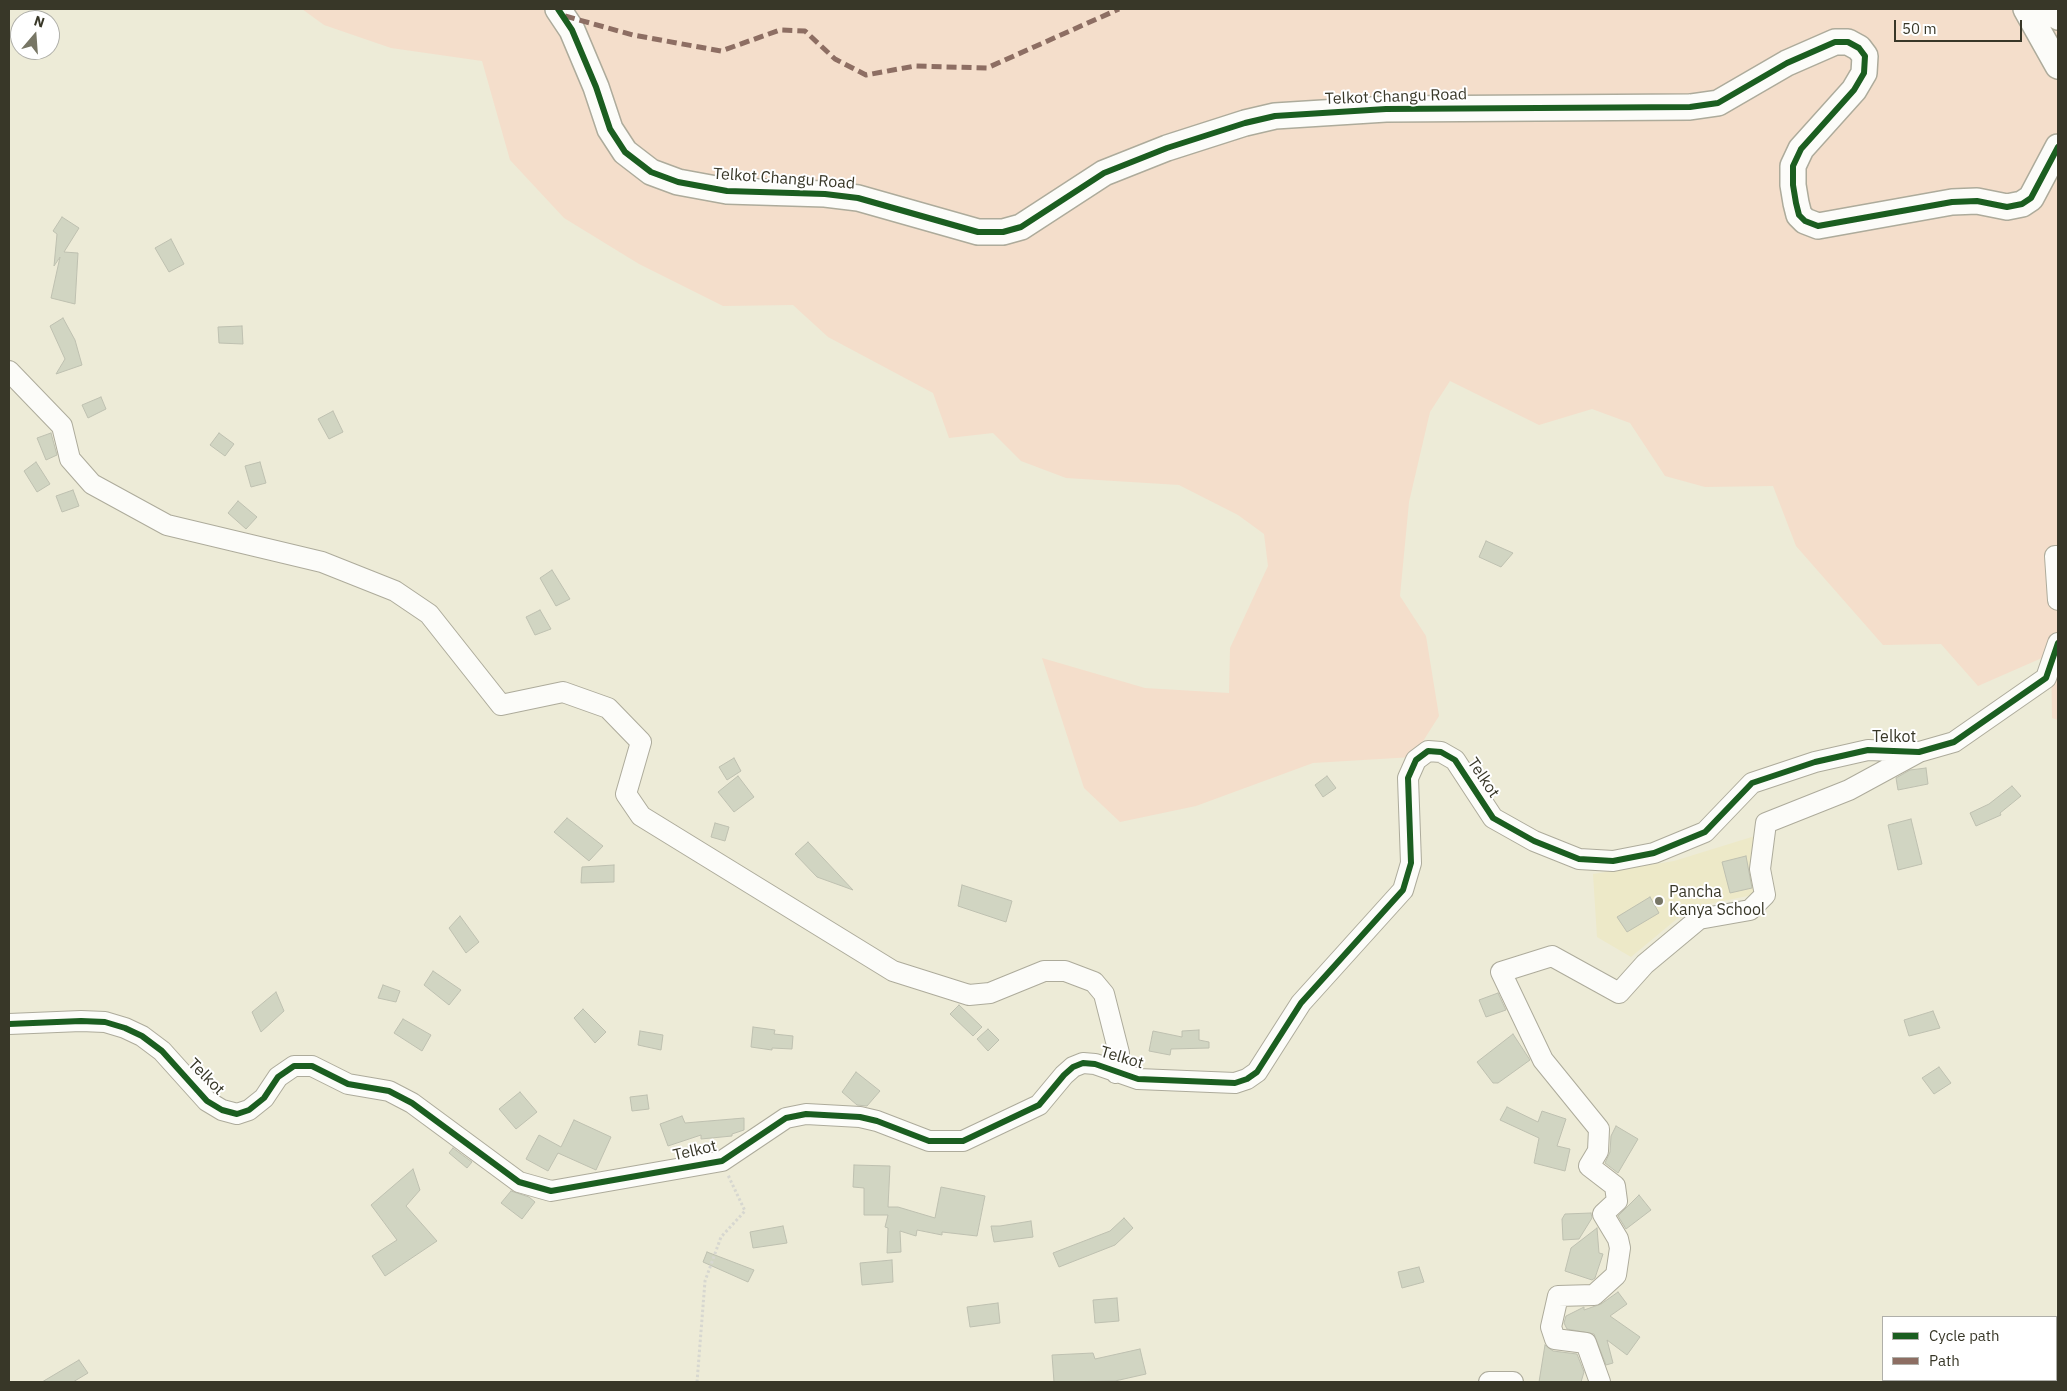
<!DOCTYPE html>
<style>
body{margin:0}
#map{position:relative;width:2067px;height:1391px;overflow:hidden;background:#edebd7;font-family:"IBM Plex Sans",sans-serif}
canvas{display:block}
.frame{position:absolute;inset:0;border:10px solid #383728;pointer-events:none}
.legend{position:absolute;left:1882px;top:1316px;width:175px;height:65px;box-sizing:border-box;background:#fff;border:1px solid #afafa9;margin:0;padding:6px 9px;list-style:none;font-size:15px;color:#383728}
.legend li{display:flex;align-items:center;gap:10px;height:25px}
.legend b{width:25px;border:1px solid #afafa9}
.north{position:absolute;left:10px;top:10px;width:50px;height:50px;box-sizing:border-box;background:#fff;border:1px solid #afafa9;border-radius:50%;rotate:18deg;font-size:14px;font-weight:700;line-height:20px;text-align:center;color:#383728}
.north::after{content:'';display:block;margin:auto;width:18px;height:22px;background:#777665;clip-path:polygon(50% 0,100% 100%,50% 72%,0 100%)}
.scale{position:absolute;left:1894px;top:20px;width:128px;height:22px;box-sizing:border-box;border:2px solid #383728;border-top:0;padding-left:6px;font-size:15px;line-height:18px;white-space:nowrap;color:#383728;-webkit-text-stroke:4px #fff;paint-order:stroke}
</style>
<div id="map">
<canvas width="2067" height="1391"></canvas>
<div class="frame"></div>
<ul class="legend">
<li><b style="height:6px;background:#1b5e20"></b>Cycle path</li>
<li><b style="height:6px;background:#8d6e63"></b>Path</li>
</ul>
<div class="north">N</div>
<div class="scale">50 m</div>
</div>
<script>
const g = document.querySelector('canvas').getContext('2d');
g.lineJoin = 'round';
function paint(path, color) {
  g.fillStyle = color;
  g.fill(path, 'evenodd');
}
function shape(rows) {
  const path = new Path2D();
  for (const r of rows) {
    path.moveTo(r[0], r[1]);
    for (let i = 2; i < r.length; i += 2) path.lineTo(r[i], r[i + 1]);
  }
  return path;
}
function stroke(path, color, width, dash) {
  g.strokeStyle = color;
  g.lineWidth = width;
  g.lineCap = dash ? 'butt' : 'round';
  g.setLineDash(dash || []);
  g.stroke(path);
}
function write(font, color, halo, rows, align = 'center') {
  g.font = font + ' "IBM Plex Sans",sans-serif';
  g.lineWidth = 4;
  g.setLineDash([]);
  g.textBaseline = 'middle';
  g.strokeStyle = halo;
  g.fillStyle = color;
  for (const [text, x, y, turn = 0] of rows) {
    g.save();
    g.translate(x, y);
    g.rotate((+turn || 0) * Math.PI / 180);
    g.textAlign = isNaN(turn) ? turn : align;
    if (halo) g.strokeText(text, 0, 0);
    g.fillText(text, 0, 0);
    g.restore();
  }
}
paint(shape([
 [1755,836,1757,894,1690,908,1631,957,1597,937,1593,874,1674,861]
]), '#ede9c8');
paint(shape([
 [302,9,2058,9,2058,720,2052,718,2051,654,1978,686,1941,644,1883,645,1796,546,1773,486,1705,487,1665,476,1630,423,1592,409,1539,425,1450,381,1430,412,1409,502,1400,596,1426,636,1439,716,1413,757,1313,763,1196,806,1120,822,1084,788,1042,658,1145,688,1229,693,1230,648,1268,566,1264,534,1238,515,1179,485,1066,478,1021,461,993,433,949,438,933,393,828,337,793,305,723,306,639,264,564,218,510,160,482,61,391,48,324,25]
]), '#f4decb');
const building = shape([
 [62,217,79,228,64,252,78,253,75,304,51,298,60,257,54,266,57,234,53,231,62,217],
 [171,239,184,264,169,272,155,248,171,239],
 [63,318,75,340,82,365,56,374,65,359,50,326,63,318],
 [242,326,243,344,219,343,218,327,242,326],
 [101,397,106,409,88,418,82,405,101,397],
 [333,411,343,432,329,439,318,419,333,411],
 [51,433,57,455,46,460,37,438,51,433],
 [219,433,234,444,225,456,210,445,219,433],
 [36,462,50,484,37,492,24,471,36,462],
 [260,462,266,483,251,487,245,466,260,462],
 [73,490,79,506,62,512,56,496,73,490],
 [238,501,257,517,246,529,228,513,238,501],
 [1486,541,1513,553,1501,567,1479,557,1486,541],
 [552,570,570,599,556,606,540,578,552,570],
 [540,610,551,629,535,635,526,617,540,610],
 [734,758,741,771,727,780,719,767,734,758],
 [1926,768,1928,784,1898,790,1896,778,1910,770,1926,768],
 [738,776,754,797,734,812,718,792,738,776],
 [1327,776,1336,788,1323,797,1315,785,1327,776],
 [2012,786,2021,796,2000,813,2001,815,1976,826,1970,813,1989,804,2012,786],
 [567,818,603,846,589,861,554,832,567,818],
 [1911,819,1922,864,1898,870,1888,825,1911,819],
 [715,823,729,827,725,841,711,837,715,823],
 [808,842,853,890,817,877,795,854,808,842],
 [1746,856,1752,888,1730,893,1722,862,1746,856],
 [614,865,614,882,581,883,582,867,614,865],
 [962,885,1012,901,1006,922,958,906,962,885],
 [1650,897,1659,913,1627,932,1617,917,1650,897],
 [460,916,479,942,466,953,449,928,460,916],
 [433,971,461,990,449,1005,424,985,433,971],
 [383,985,400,991,396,1002,378,998,383,985],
 [276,992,284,1011,261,1032,252,1012,276,992],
 [1498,993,1506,1010,1486,1017,1479,1000,1498,993],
 [959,1005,982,1027,973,1036,950,1014,959,1005],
 [583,1009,606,1032,595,1043,574,1018,583,1009],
 [1933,1011,1940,1028,1909,1036,1904,1020,1933,1011],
 [403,1019,431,1035,422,1051,394,1033,403,1019],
 [753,1027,775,1030,774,1034,793,1036,792,1049,772,1048,772,1050,751,1047,753,1027],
 [988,1029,999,1040,988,1051,977,1039,988,1029],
 [1199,1030,1199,1040,1209,1042,1209,1048,1171,1049,1170,1055,1149,1051,1153,1031,1182,1037,1182,1031,1199,1030],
 [640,1031,663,1035,661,1050,638,1045,640,1031],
 [1513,1034,1530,1060,1498,1083,1493,1083,1477,1062,1513,1034],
 [1939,1067,1951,1083,1934,1094,1922,1078,1939,1067],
 [856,1072,880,1091,867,1106,857,1105,842,1092,856,1072],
 [520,1092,537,1112,516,1129,499,1109,520,1092],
 [647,1095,649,1109,632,1111,630,1097,647,1095],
 [1507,1107,1538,1122,1542,1111,1566,1119,1557,1146,1570,1149,1565,1171,1534,1163,1539,1138,1500,1120,1507,1107],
 [682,1116,685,1123,744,1118,744,1130,732,1134,732,1136,701,1139,701,1135,668,1146,660,1124,682,1116],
 [574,1120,611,1137,596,1170,558,1153,548,1171,526,1159,539,1135,561,1147,574,1120],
 [1616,1126,1638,1139,1618,1173,1605,1163,1610,1152,1611,1136,1616,1126],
 [453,1148,472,1162,467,1168,449,1153,453,1148],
 [854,1165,890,1166,888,1207,898,1207,935,1218,941,1187,985,1196,977,1236,942,1232,942,1235,917,1230,916,1236,900,1231,901,1252,887,1253,888,1228,885,1227,888,1215,864,1215,864,1188,853,1187,854,1165],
 [413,1169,420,1190,406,1206,437,1241,385,1276,372,1256,397,1240,371,1205,413,1169],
 [511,1191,529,1197,535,1202,522,1219,501,1203,511,1191],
 [1639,1195,1651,1210,1626,1229,1618,1216,1639,1195],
 [1591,1213,1592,1218,1579,1239,1563,1240,1562,1219,1565,1214,1591,1213],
 [1124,1218,1133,1228,1115,1245,1059,1267,1053,1253,1110,1231,1124,1218],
 [1031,1221,1033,1237,994,1242,991,1226,1000,1226,1031,1221],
 [783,1226,787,1243,753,1248,750,1232,783,1226],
 [1597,1228,1599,1253,1603,1254,1595,1278,1592,1280,1565,1271,1571,1248,1597,1228],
 [707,1252,754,1270,748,1282,703,1262,707,1252],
 [892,1260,893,1282,862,1285,860,1263,892,1260],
 [1419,1267,1424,1282,1402,1288,1398,1272,1419,1267],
 [1618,1292,1627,1304,1610,1316,1640,1337,1627,1355,1607,1340,1613,1363,1606,1365,1594,1334,1567,1329,1564,1323,1566,1316,1584,1307,1584,1310,1601,1304,1618,1292],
 [1117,1298,1119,1321,1095,1323,1093,1300,1117,1298],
 [998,1303,1000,1323,970,1327,967,1307,998,1303],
 [1545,1345,1553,1351,1577,1354,1584,1372,1581,1382,1539,1382,1545,1345],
 [1140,1349,1146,1374,1115,1381,1054,1382,1052,1355,1093,1353,1095,1359,1140,1349],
 [79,1360,88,1373,73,1382,42,1382,79,1360]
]);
paint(building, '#d1d5c2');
stroke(building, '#bec0b0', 1);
const minor = shape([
 [9,371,62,426,70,459,92,484,167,525,322,562,395,591,429,614,501,705,563,692,608,708,641,742,626,794,641,816,893,971,969,995,990,993,1044,971,1065,971,1094,982,1104,994,1119,1053,1116,1073],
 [2058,556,2055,556,2058,600],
 [9,1024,81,1021,105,1022,125,1028,142,1036,162,1051,207,1101,222,1110,237,1114,249,1110,264,1098,278,1077,294,1066,312,1066,348,1084,389,1091,412,1103,519,1182,551,1191,722,1161,786,1118,806,1114,860,1117,877,1121,929,1141,963,1141,1039,1105,1064,1075,1073,1067,1083,1063,1095,1064,1138,1079,1235,1083,1247,1079,1257,1072,1301,1003,1403,890,1411,863,1408,778,1416,760,1428,751,1441,752,1455,760,1493,818,1534,841,1579,859,1613,861,1654,853,1705,832,1752,783,1815,762,1868,750,1919,752,1954,742,2046,678,2058,643],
 [1489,1382,1513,1382],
 [1600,1382,1586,1343,1555,1339,1551,1327,1558,1296,1594,1295,1616,1275,1620,1248,1618,1239,1603,1214,1617,1201,1615,1186,1589,1166,1598,1151,1599,1129,1543,1060,1501,972,1552,956,1619,993,1645,964,1699,919,1750,910,1765,895,1760,869,1766,823,1849,790,1919,752]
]);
const tertiary = shape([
 [558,9,572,30,596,87,610,129,625,152,651,172,678,182,727,191,825,194,858,198,978,232,1003,232,1021,227,1104,173,1167,148,1245,123,1275,116,1386,109,1690,107,1718,103,1787,63,1835,42,1848,42,1859,48,1865,56,1864,73,1854,90,1801,149,1793,166,1793,185,1796,203,1799,215,1805,221,1818,226,1952,202,1977,201,2007,207,2022,204,2031,198,2058,147],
 [2026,9,2058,66],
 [2053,9,2058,17]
]);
stroke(minor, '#adab9b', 22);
stroke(tertiary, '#adab9b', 28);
stroke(shape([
 [697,1382,705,1281,721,1237,745,1211,728,1175]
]), '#d7d7d0', 3, [2.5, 2.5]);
stroke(minor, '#fcfcf9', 20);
stroke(tertiary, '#fcfcf9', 25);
stroke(shape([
 [565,16,633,35,721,51,780,30,805,31,835,59,866,75,915,66,987,68,1119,9]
]), '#8d6e63', 5, [10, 5]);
stroke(shape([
 [558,9,572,30,596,87,610,129,625,152,651,172,678,182,727,191,825,194,858,198,978,232,1003,232,1021,227,1104,173,1167,148,1245,123,1275,116,1386,109,1690,107,1718,103,1787,63,1835,42,1848,42,1859,48,1865,56,1864,73,1854,90,1801,149,1793,166,1793,185,1796,203,1799,215,1805,221,1818,226,1952,202,1977,201,2007,207,2022,204,2031,198,2058,147],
 [9,1024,81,1021,105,1022,125,1028,142,1036,162,1051,207,1101,222,1110,237,1114,249,1110,264,1098,278,1077,294,1066,312,1066,348,1084,389,1091,412,1103,519,1182,551,1191,722,1161,786,1118,806,1114,860,1117,877,1121,929,1141,963,1141,1039,1105,1064,1075,1073,1067,1083,1063,1095,1064,1138,1079,1235,1083,1247,1079,1257,1072,1301,1003,1403,890,1411,863,1408,778,1416,760,1428,751,1441,752,1455,760,1493,818,1534,841,1579,859,1613,861,1654,853,1705,832,1752,783,1815,762,1868,750,1919,752,1954,742,2046,678,2058,643]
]), '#1b5e20', 6);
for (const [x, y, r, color] of [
 [1659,901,5,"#777665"]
]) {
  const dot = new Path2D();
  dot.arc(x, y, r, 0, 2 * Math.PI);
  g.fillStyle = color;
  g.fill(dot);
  stroke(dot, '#fff', 2);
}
write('16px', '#383728', '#fff', [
 ["Telkot Changu Road",1396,97,-2],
 ["Telkot Changu Road",784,179,4],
 ["Telkot",1894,737],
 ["Telkot",1483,778,56],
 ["Telkot",1122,1058,16],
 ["Telkot",206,1077,45],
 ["Telkot",695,1151,-13]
]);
write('16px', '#383728', '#fff', [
 ["Pancha",1669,892],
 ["Kanya School",1669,910]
], 'left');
</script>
